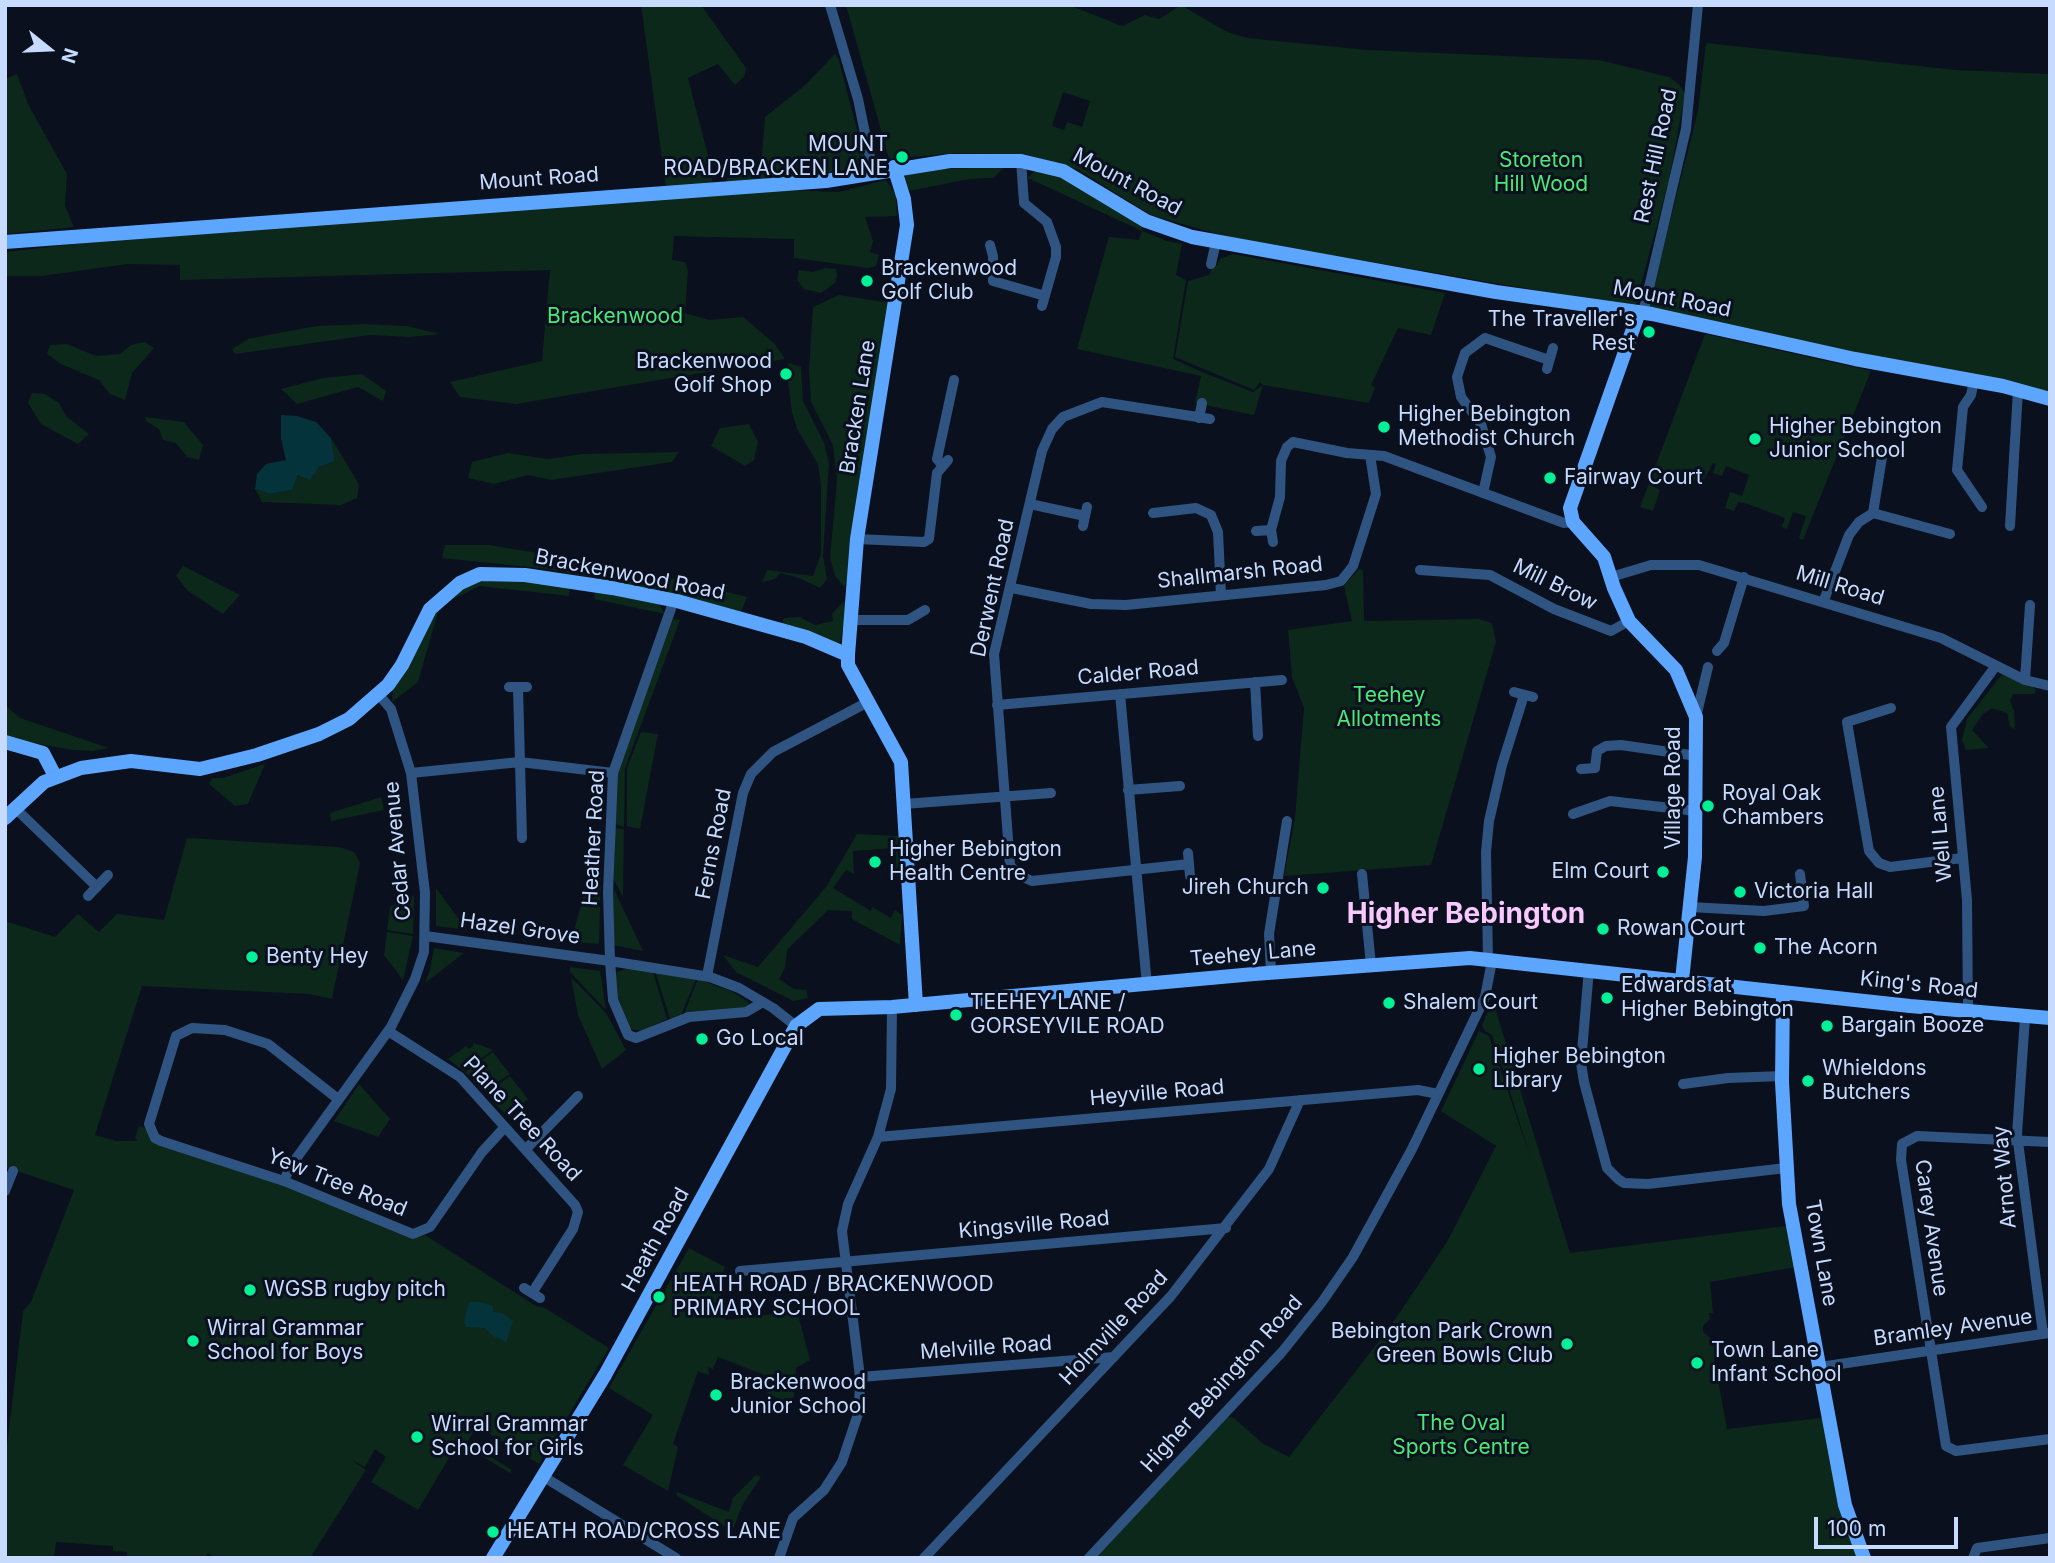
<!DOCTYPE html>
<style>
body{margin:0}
#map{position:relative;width:2055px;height:1563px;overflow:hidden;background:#0a101d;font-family:Inter,sans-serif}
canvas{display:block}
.frame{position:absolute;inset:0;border:7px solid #c6dbff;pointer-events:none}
.north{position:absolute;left:14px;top:14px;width:70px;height:70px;-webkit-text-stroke:5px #0a101d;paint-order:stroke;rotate:108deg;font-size:19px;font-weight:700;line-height:28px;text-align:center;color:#c6dbff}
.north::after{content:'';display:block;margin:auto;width:24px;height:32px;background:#c6dbff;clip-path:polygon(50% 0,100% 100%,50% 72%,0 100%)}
.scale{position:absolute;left:1814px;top:1517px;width:144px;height:32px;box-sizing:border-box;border:4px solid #c6dbff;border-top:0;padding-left:9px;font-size:21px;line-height:24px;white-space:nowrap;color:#c6dbff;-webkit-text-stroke:5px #0a101d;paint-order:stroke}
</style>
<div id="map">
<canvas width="2055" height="1563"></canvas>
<div class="frame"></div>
<div class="north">N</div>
<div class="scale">100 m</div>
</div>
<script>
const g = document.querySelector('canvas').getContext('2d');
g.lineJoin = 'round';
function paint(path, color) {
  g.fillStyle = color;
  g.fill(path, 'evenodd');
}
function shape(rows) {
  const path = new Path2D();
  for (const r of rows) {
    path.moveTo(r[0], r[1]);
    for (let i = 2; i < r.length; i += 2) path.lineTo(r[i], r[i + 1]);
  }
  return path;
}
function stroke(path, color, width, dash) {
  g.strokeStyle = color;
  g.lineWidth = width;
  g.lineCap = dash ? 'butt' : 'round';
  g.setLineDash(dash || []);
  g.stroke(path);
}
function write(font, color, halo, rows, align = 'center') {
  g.font = font + ' Inter,sans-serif';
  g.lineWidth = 6;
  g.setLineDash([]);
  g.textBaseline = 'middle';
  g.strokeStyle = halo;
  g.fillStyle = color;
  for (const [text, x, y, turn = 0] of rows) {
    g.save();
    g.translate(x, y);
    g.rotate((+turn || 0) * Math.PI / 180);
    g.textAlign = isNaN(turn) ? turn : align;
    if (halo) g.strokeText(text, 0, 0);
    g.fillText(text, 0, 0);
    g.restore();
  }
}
paint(shape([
 [641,5,701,5,746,68,744,77,735,85,718,64,688,78,712,171,712,185,666,187],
 [846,5,1069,5,1122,26,1145,15,1159,19,1181,5,1227,32,1247,38,1367,50,1599,60,1669,77,1679,84,1685,94,1669,180,1635,307,1231,238,1151,215,1077,169,1027,155,956,153,889,159],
 [1063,92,1090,101,1082,127,1067,122,1064,130,1052,126],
 [1706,43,1956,70,2050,74,2050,394,1648,308,1698,111],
 [835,54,838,57,867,168,727,185,727,178,761,168,765,117,804,86],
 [17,74,29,106,67,174,65,206,74,227,5,234,5,79],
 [1005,167,993,178,969,179,909,191,904,179,906,175,935,169],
 [1035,170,1064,177,1142,225,1142,231,1167,241,1182,244,1176,275,1186,280,1173,359,1202,372,1253,392,1263,385,1260,382,1254,390,1175,357,1188,281,1209,275,1214,264,1217,265,1220,259,1233,254,1445,293,1431,335,1398,328,1371,385,1375,388,1369,403,1263,385,1254,415,1195,403,1201,376,1077,349,1109,237,1139,240,1142,231,1028,178],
 [886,180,896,195,897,216,865,217,873,241,870,252,879,255,876,266,868,268,794,258,794,239,674,236,672,260,685,262,688,271,685,313,709,320,743,317,774,343,785,359,516,404,460,397,450,382,542,361,550,270,180,280,180,265,128,264,42,276,5,276,5,252,129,238,782,190,839,192],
 [825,268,836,269,837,276,835,283,821,293,804,289,797,280,799,270,813,272],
 [839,295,890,303,849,578,844,587,835,576,830,558,837,481,833,445,811,402,809,369,813,307],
 [365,324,407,326,440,334,410,337,370,335,235,354,232,349,248,339,278,333,317,326],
 [1705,334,1871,371,1803,540,1799,538,1806,516,1793,512,1787,529,1782,527,1785,518,1748,504,1738,502,1734,511,1725,508,1730,492,1742,496,1749,475,1726,466,1722,476,1713,473,1716,464,1713,463,1702,483,1662,470,1655,487,1660,490,1653,511,1640,507],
 [145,342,154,348,132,373,125,400,110,394,99,380,61,364,47,354,50,345,67,344,96,356,120,354,131,345],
 [790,363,801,367,803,401,824,443,829,463,823,556,827,579,820,588,799,578,780,573,775,579,762,582,767,570,813,576,821,554,821,486,818,464,797,429,792,412,788,381,791,379,787,366],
 [362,374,386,391,383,401,358,387,297,404,281,389,323,378],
 [32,393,45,394,59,403,66,416,89,434,78,444,41,424,28,403],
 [145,417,184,422,203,445,199,460,187,457,176,443,163,440,159,429,146,421],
 [749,424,758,442,754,460,745,466,711,446,720,428],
 [331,438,359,484,357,498,341,505,262,502,255,489,269,494,292,490,298,475,310,479,319,467,335,461],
 [679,452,672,462,551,480,528,475,494,484,468,478,472,462,508,453,548,459,582,454],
 [445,545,489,545,630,568,747,597,741,612,693,598,548,569,442,558],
 [183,566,240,595,223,614,188,591,176,576],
 [1359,569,1363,570,1364,621,1478,619,1492,623,1496,642,1431,865,1284,876,1295,818,1304,708,1292,677,1288,630,1352,621,1344,586],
 [510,578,570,587,569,596,479,586,451,600,465,588,484,581],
 [595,590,659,604,665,614,594,599],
 [446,600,448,602,438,612,418,682,392,702,393,688,429,619],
 [844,601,847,607,840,643,833,645,781,626,784,618,800,617,815,625,833,621,832,614],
 [673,619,680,620,625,768,624,827,615,824,615,778],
 [2003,673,2032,685,2036,690,2035,694,2013,694,2010,701,2014,711,2015,729,2010,727,2007,713,1992,708,1983,714,1972,730,1989,748,1966,750,1962,740,1967,719],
 [5,705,20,718,109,748,93,751,73,750,5,738],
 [641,732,658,734,640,829,627,826,627,768],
 [265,764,248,804,235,806,209,784,212,778,223,778],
 [381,797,384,810,331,821,330,813],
 [615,828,624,829,623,897,614,880],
 [857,834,898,836,900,877,897,877,895,848,853,851,854,874,846,870,833,888,871,911,872,907,891,918,895,910,902,915,900,945,852,919,852,911,828,910,787,950,785,968,779,979,794,989,806,990,808,998,793,1001,736,972,723,955,758,967,826,887],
 [187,838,339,847,354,852,360,863,332,999,309,994,142,986,95,1135,116,1141,138,1141,135,1138,139,1126,147,1129,152,1140,283,1185,418,1237,425,1235,536,1306,545,1308,609,1348,539,1464,477,1426,467,1442,512,1470,510,1473,475,1452,472,1457,465,1453,461,1459,452,1453,418,1510,371,1482,386,1457,375,1449,365,1467,352,1460,366,1470,312,1555,315,1558,215,1558,208,1553,205,1558,127,1558,127,1552,113,1551,113,1546,56,1542,54,1558,5,1558,5,1463,23,1311,31,1302,74,1190,5,1167,5,921,55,937,78,914,99,932,117,914,164,920],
 [594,872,601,873,599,944,571,942,582,901],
 [613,887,643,951,613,945],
 [436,888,467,930,436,926],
 [414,895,413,934,387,930,390,907],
 [387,932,413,936,403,980,384,955],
 [434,948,464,953,425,983,430,970],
 [570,967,600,971,606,1010,570,972],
 [628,968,653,972,667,1019,642,1031,629,1029,618,1005,614,980,617,972],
 [655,971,696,979,681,1015,670,1019],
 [571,977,606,1013,626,1050,602,1069,578,1015],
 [698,979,733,992,749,1003,747,1007,684,1014],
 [1493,1001,1570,1253,1794,1225,1802,1266,1710,1282,1713,1313,1709,1313,1710,1319,1703,1326,1703,1332,1713,1340,1716,1357,1714,1358,1727,1429,1828,1417,1864,1558,1089,1558,1222,1416,1234,1418,1262,1443,1289,1457,1390,1327,1447,1242,1496,1146,1441,1111,1479,1031,1489,1036,1531,1159,1492,1035,1485,1031,1482,1025],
 [472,1042,493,1050,464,1071,448,1059,466,1046,469,1049,474,1045],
 [493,1052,510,1074,485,1091,465,1072],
 [510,1076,528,1099,506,1115,486,1093],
 [359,1084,390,1119,378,1137,334,1121],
 [689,1248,725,1267,718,1284,722,1301,721,1315,726,1320,797,1311,810,1360,796,1368,794,1396,790,1403,767,1394,772,1378,718,1357,713,1369,708,1367,709,1375,698,1371,673,1444,678,1447,668,1491,623,1465,653,1415,609,1388],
 [756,1475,761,1477,743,1504,732,1531,676,1495,677,1492,729,1512,733,1498]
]), '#0c281a');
paint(shape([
 [281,415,297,416,316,422,331,438,335,461,319,467,310,480,298,475,292,490,269,494,255,489,257,474,266,464,286,460,281,439],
 [478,1302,493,1306,493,1312,501,1313,513,1321,506,1342,493,1336,485,1328,466,1327,464,1322,469,1302]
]), '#04333c');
stroke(shape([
 [830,5,858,99,873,172],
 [1021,161,1024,203,1047,222,1056,247,1056,257,1042,306],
 [990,245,993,256,993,281,1045,296],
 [1211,264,1216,242],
 [1643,313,1686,129,1698,5],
 [1547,369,1553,348],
 [1974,381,1971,395,1963,407,1957,470,1982,507],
 [1199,418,1202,403],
 [943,466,937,459,954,380],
 [1483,493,1491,457,1481,424,1461,397,1457,377,1465,353,1485,338,1549,360],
 [1030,504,1085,516],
 [1153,513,1196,508,1211,515,1218,532,1221,595],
 [1873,513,1883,451],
 [1083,526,1087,507],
 [2010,526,2018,390],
 [1256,531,1271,530],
 [857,539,924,542,929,539,937,473,948,460],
 [1273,542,1271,530,1280,497,1281,461,1287,447,1293,442,1347,453,1384,456,1564,523,1573,522],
 [1420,570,1490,575,1554,609,1611,631,1629,621],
 [1611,577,1651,565,1699,565,1941,638,2025,680,2050,686],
 [1012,588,1091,604,1126,605,1326,585,1341,581,1353,566,1376,494,1370,455],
 [1824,600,1849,535,1859,522,1873,513,1950,534],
 [850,620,908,620,925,610],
 [1717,651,1724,643,1744,577],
 [2025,680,2030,605],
 [1255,682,1258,736],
 [509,687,527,687],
 [518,687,522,838],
 [1514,692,1533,697],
 [1120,694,1147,985],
 [997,705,1282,680],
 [1891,708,1847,722,1869,851,1879,863,1890,867,1962,858],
 [1696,717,1708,667],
 [1581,769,1595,768,1597,751,1606,746,1621,745,1697,756],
 [411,773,520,762,613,773],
 [1128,790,1180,786],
 [904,804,1051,793],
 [15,808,97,887],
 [1573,814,1610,801,1696,811],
 [1188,853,1190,876],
 [1189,864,1032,881,1018,875,1010,865,994,654,1042,451,1052,429,1063,417,1102,402,1210,419],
 [1362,874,1371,965],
 [88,896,108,875],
 [1690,907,1764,911,1804,906,1800,874],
 [425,936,610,961,608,892,613,773,674,600],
 [1488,959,1486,852,1489,821,1502,765,1524,695],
 [1589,969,1581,1063,1584,1082,1607,1168,1618,1179,1624,1183,1648,1184,1786,1168],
 [1271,972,1269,934,1287,821],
 [707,976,743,793,751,774,773,752,868,702],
 [763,1002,746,1012,689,1017,636,1038,628,1035,613,1000,610,961,710,977,739,988,773,1008,796,1026],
 [1968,1012,1967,900,1951,727,1995,667],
 [2025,1017,2017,1134,2043,1334],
 [388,1031,460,1077,575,1205,578,1212,573,1229,532,1293],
 [1683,1084,1728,1078,1782,1076],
 [338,1099,268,1044,225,1030,192,1028,176,1036,149,1124,155,1138,161,1141,284,1181,413,1234,430,1227,482,1152,505,1127],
 [878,1137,1418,1090,1438,1094],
 [2050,1142,1917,1136,1902,1144,1901,1160,1946,1446,1956,1451,2050,1439],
 [526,1149,578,1096],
 [284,1181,290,1167,391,1027,415,979,424,952,425,893,411,773,391,709,378,694],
 [5,1191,13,1171],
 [740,1271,1226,1228],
 [524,1288,540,1298],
 [1820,1367,2049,1333],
 [860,1377,1114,1357],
 [544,1477,676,1558],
 [779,1558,793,1518,824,1490,842,1462,859,1411,860,1377,842,1231,848,1204,878,1137,891,1089,892,1007],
 [924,1558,1171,1296,1269,1169,1300,1100],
 [1089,1558,1282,1352,1322,1302,1353,1257,1412,1149,1485,997,1492,961],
 [1973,1558,1977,1548,2050,1538]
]), '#305481', 10);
stroke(shape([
 [5,242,826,181,950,161,1021,161,1063,171,1146,221,1192,237,1496,292,1652,314,1855,359,2003,386,2050,399],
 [1639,312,1570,508,1573,522,1604,557,1614,588,1629,621,1676,670,1696,717,1695,857,1682,980],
 [848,655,857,539,907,225,904,199,894,167],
 [5,742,43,753,55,776],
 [5,818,44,782,81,768,131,761,200,769,257,755,319,734,349,719,388,685,402,665,430,609,460,583,480,574,525,575,612,588,677,601,806,637,848,655,848,665,901,762,916,1005],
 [1783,992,1782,1082,1789,1204,1845,1505,1864,1558],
 [493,1558,605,1375,796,1026,819,1009,892,1007,1254,974,1470,958,1910,1006,2050,1018]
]), '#5da6ff', 14);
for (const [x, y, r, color] of [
 [902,157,7,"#00f196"],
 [867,281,7,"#00f196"],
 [1649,332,7,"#00f196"],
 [786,374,7,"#00f196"],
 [1384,427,7,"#00f196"],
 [1755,439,7,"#00f196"],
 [1550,478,7,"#00f196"],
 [1708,806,7,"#00f196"],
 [875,862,7,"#00f196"],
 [1663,872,7,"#00f196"],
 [1323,888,7,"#00f196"],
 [1740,892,7,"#00f196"],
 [1603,929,7,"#00f196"],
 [1760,948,7,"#00f196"],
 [252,957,7,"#00f196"],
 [1607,998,7,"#00f196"],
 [1389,1003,7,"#00f196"],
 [956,1015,7,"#00f196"],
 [1827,1026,7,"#00f196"],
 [702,1039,7,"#00f196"],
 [1479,1069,7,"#00f196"],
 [1808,1081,7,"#00f196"],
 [250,1290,7,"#00f196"],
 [659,1297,7,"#00f196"],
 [193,1341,7,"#00f196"],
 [1567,1344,7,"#00f196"],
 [1697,1363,7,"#00f196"],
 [716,1395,7,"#00f196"],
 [417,1437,7,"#00f196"],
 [493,1532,7,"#00f196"]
]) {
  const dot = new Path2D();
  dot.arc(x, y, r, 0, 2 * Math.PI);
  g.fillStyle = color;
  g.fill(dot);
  stroke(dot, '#0a101d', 2.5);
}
write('21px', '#c6dbff', '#0a101d', [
 ["MOUNT",888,145,"right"],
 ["ROAD/BRACKEN LANE",888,169,"right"],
 ["Brackenwood",881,269],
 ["Golf Club",881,293],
 ["The Traveller's",1635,320,"right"],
 ["Rest",1635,344,"right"],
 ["Brackenwood",772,362,"right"],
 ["Golf Shop",772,386,"right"],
 ["Higher Bebington",1398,415],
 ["Methodist Church",1398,439],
 ["Higher Bebington",1769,427],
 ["Junior School",1769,451],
 ["Fairway Court",1564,478],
 ["Royal Oak",1722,794],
 ["Chambers",1722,818],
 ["Higher Bebington",889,850],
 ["Health Centre",889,874],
 ["Elm Court",1649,872,"right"],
 ["Jireh Church",1309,888,"right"],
 ["Victoria Hall",1754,892],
 ["Rowan Court",1617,929],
 ["The Acorn",1774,948],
 ["Benty Hey",266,957],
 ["Edwards at",1621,986],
 ["Higher Bebington",1621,1010],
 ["TEEHEY LANE /",970,1003],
 ["GORSEYVILE ROAD",970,1027],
 ["Shalem Court",1403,1003],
 ["Bargain Booze",1841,1026],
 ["Go Local",716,1039],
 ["Higher Bebington",1493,1057],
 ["Library",1493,1081],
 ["Whieldons",1822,1069],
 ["Butchers",1822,1093],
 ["HEATH ROAD / BRACKENWOOD",673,1285],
 ["PRIMARY SCHOOL",673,1309],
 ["WGSB rugby pitch",264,1290],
 ["Wirral Grammar",207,1329],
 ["School for Boys",207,1353],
 ["Bebington Park Crown",1553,1332,"right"],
 ["Green Bowls Club",1553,1356,"right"],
 ["Town Lane",1711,1351],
 ["Infant School",1711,1375],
 ["Brackenwood",730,1383],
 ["Junior School",730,1407],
 ["Wirral Grammar",431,1425],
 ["School for Girls",431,1449],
 ["HEATH ROAD/CROSS LANE",507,1532]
], 'left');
write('21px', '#c6dbff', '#0a101d', [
 ["Rest Hill Road",1656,156,-78],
 ["Mount Road",539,179,-4],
 ["Mount Road",1127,182,28],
 ["Mount Road",1672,299,11],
 ["Bracken Lane",858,407,-81],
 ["Shallmarsh Road",1240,573,-6],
 ["Brackenwood Road",630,575,11],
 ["Mill Brow",1555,585,26],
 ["Mill Road",1840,586,17],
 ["Derwent Road",993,588,-78],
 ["Calder Road",1138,673,-5],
 ["Village Road",1674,788,-90],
 ["Well Lane",1941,834,-95],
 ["Heather Road",594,838,-87],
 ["Ferns Road",714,844,-79],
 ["Cedar Avenue",398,851,-95],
 ["Hazel Grove",520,929,8],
 ["Teehey Lane",1253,954,-5],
 ["King's Road",1919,985,6],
 ["Heyville Road",1157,1093,-5],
 ["Plane Tree Road",522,1119,47],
 ["Arnot Way",2005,1177,-95],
 ["Yew Tree Road",337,1183,22],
 ["Kingsville Road",1034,1225,-5],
 ["Carey Avenue",1931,1228,82],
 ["Heath Road",656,1240,-61],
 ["Town Lane",1821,1253,80],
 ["Holmville Road",1114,1328,-47],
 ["Bramley Avenue",1953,1328,-8],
 ["Melville Road",986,1348,-4],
 ["Higher Bebington Road",1222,1384,-48]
]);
write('21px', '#48e974', '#0a101d', [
 ["Storeton",1541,161],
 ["Hill Wood",1541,185],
 ["Brackenwood",615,317],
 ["Teehey",1389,696],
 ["Allotments",1389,720],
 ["The Oval",1461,1424],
 ["Sports Centre",1461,1448]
]);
write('bold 28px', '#f9c8ff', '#0a101d', [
 ["Higher Bebington",1466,915]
]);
</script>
